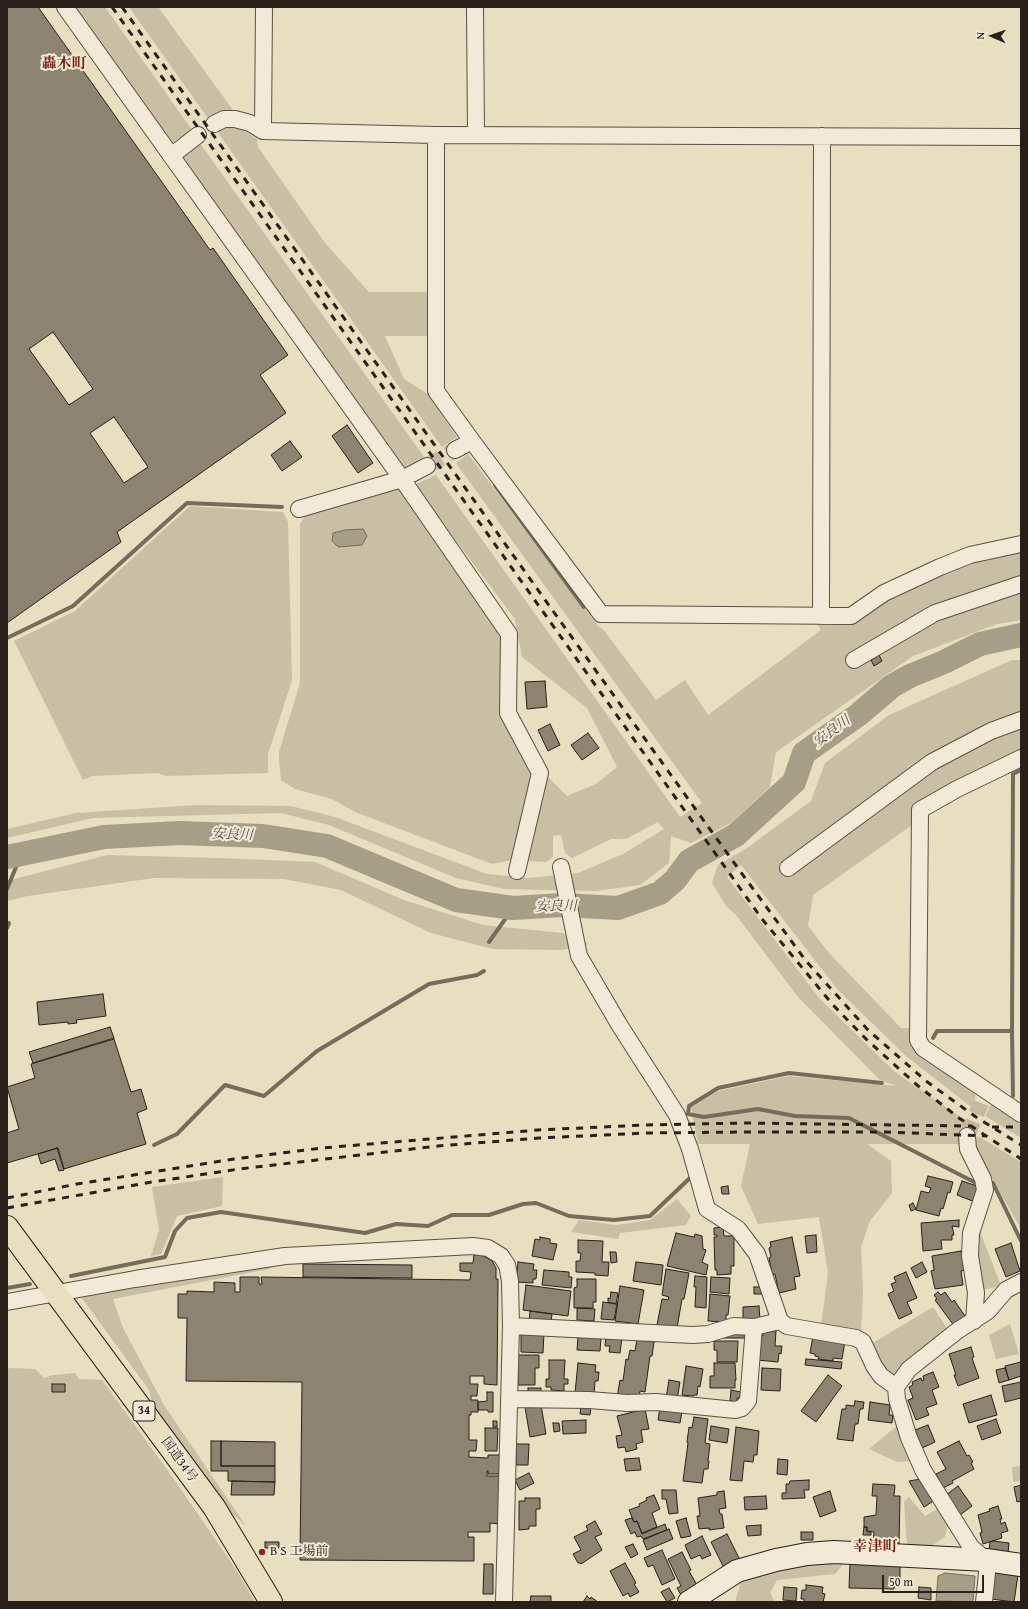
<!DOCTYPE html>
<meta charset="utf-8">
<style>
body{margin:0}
#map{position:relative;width:1028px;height:1609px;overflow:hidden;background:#e8dfc1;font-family:"Gentium Book Plus",serif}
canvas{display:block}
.frame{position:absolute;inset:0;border:8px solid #2a201a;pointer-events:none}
.north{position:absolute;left:972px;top:16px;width:40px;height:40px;-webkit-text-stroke:3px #f0ead7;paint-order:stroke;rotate:272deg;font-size:11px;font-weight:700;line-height:16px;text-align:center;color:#2a201a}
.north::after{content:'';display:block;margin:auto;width:14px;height:18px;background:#2a201a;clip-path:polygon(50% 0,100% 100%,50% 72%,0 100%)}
.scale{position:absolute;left:882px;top:1575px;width:102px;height:18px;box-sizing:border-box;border:2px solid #2a201a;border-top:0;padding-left:5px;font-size:12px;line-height:14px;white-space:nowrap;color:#2a201a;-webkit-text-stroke:3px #f0ead7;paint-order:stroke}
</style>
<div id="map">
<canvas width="1028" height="1609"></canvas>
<div class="frame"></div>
<div class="north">N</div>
<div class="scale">50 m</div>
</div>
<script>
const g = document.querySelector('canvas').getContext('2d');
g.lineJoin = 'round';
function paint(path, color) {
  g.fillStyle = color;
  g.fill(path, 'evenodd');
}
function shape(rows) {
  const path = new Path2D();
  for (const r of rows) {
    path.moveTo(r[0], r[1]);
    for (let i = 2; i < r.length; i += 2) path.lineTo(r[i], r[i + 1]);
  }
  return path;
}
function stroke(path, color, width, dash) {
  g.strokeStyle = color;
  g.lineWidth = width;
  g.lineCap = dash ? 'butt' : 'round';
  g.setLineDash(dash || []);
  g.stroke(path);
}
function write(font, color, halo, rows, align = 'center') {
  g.font = font + ' "Gentium Book Plus","Noto Serif JP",serif';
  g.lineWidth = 4;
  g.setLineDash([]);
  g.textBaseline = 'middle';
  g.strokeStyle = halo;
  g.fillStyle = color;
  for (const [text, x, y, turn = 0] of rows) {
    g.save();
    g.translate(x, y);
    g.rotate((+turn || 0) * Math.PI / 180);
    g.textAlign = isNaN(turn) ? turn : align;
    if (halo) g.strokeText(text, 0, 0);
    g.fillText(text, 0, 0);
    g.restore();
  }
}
paint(shape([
 [72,7,105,7,192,130,172,143],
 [129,7,158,7,235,113,207,117],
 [233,124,257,139,258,147,325,243,369,292,429,292,429,336,385,336,404,379,428,394,457,437,442,447,216,130],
 [199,142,424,457,403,468,181,156],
 [468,454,598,626,603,629,656,700,685,680,708,715,821,630,816,622,854,622,913,585,979,555,1021,549,1021,620,997,624,913,656,776,752,770,787,731,823,691,843,671,836,669,863,640,885,596,891,504,889,456,878,329,825,281,813,93,818,7,838,7,829,76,813,196,805,291,806,335,817,487,874,529,878,578,873,623,854,664,829,658,822,626,839,611,839,572,858,565,853,561,835,553,836,553,857,546,862,528,861,545,774,567,796,596,784,617,767,587,708,522,657,515,619,414,485,436,475,680,817,702,803,456,463],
 [397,485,503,637,502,715,537,775,513,860,492,864,355,812,332,799,295,789,281,780,279,761,279,752,300,683,300,524,309,510],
 [190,506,283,512,288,522,292,680,268,754,268,773,166,776,158,773,92,776,83,780,14,641,75,611],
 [1012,660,1021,660,1021,750,915,809,915,823,813,895,808,926,829,953,901,1028,913,1028,976,1090,974,1109,907,1057,838,990,741,865,727,877,819,998,895,1072,966,1121,960,1130,963,1144,867,1144,891,1161,892,1193,870,1221,861,1247,863,1291,861,1334,821,1325,828,1273,819,1217,758,1224,741,1186,750,1144,698,1144,691,1107,718,1091,789,1076,897,1086,880,1080,798,997,736,915,726,906,712,883,718,865,747,848,811,801,825,763,889,715],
 [107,855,218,858,315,862,404,900,483,925,562,933,589,944,562,950,493,949,431,933,341,890,284,879,154,878,28,896,7,901,7,881],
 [991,1104,1021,1125,1021,1138,985,1116],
 [978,1136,1021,1162,1021,1229,974,1146],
 [223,1177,222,1206,177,1216,161,1254,151,1256,159,1230,152,1187],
 [677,1199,691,1216,686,1225,620,1233,618,1239,571,1232,579,1220,616,1225,650,1220],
 [980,1231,1001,1286,982,1290,975,1260],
 [287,1260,269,1269,113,1299,123,1328,164,1405,246,1526,225,1507,152,1403,149,1390,79,1294],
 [933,1307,949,1331,896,1375,886,1375,871,1344],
 [1010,1324,1019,1354,996,1359,989,1335],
 [11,1368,35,1369,44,1378,53,1375,75,1373,79,1379,102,1380,171,1475,237,1571,255,1602,7,1602,7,1369],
 [899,1424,913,1461,897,1462,869,1449],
 [1021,1466,1021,1481,1013,1482,1012,1467],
 [909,1497,925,1516,939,1508,948,1524,945,1537,928,1548,907,1546,904,1502],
 [809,1560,847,1560,835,1574,777,1580,770,1593,775,1602,735,1602,742,1577]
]), '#c8bfa5');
const water = shape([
 [363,529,367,536,362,545,338,547,332,541,333,533,345,530,363,529],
 [945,1573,975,1576,973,1602,936,1601,938,1576,945,1573]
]);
paint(water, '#a79e88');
stroke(water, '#756c5c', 1);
stroke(shape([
 [495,485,584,607],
 [7,638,73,606,187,503,282,507],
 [7,889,21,855],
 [7,928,9,923],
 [489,942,513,908],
 [1012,1031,1013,1096],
 [933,1038,937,1031,1012,1031,1013,774,1021,770],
 [882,1083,789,1073,718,1088,689,1106,688,1114,704,1117,758,1109,795,1116,849,1118,978,1184],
 [154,1145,177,1134,225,1085,264,1096,317,1051,429,984,477,975,484,971],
 [993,1183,1021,1241],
 [71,1276,165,1257,175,1231,187,1218,221,1212,365,1233,396,1224,428,1226,452,1215,489,1215,523,1204,536,1203,569,1216,614,1220,650,1216,692,1176,691,1173],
 [7,1288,30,1284]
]), '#756c5c', 4);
stroke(shape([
 [7,857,104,837,180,833,263,836,327,846,456,900,513,908,563,905,618,908,660,893,675,880,689,861,736,835,794,782,804,753,858,715,892,686,910,676,944,662,980,644,1021,635]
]), '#a79e88', 24);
const building = shape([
 [7,7,38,7,210,250,213,248,288,355,260,375,286,413,117,532,121,542,7,623,7,7],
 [53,332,93,389,69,405,29,349,53,332],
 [114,417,148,467,124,483,90,433,114,417],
 [347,425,373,463,358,473,332,436,347,425],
 [290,441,302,457,282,471,271,455,290,441],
 [879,655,882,661,874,666,871,660,879,655],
 [545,681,547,707,527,709,525,682,545,681],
 [550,724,560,745,548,751,538,730,550,724],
 [588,733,599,748,582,760,571,745,588,733],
 [103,994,106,1016,76,1020,77,1023,68,1024,68,1022,39,1025,37,1002,103,994],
 [110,1027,114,1038,33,1063,29,1052,110,1027],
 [114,1039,131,1092,141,1089,147,1109,137,1113,146,1144,64,1169,58,1148,7,1163,7,1133,19,1129,7,1087,35,1078,31,1064,114,1039],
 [57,1148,64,1170,59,1171,55,1159,41,1164,38,1154,57,1148],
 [928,1176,953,1182,950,1193,948,1192,943,1209,941,1208,939,1216,916,1210,921,1191,929,1193,931,1188,925,1186,928,1176],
 [962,1181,980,1187,975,1202,957,1195,962,1181],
 [728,1186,729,1194,722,1194,721,1187,728,1186],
 [913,1203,916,1209,911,1211,909,1205,913,1203],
 [959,1220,959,1227,952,1226,954,1235,952,1235,952,1240,941,1240,942,1249,923,1251,921,1223,959,1220],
 [723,1227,724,1236,734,1236,734,1266,731,1266,731,1274,717,1275,717,1270,715,1270,714,1237,717,1237,717,1235,714,1235,714,1228,723,1227],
 [676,1233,694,1237,695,1234,702,1236,703,1249,706,1250,702,1262,708,1265,706,1275,667,1266,676,1233],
 [816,1235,817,1252,807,1253,805,1236,816,1235],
 [540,1237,550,1239,550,1243,557,1244,553,1260,532,1256,535,1239,540,1240,540,1237],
 [792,1237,800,1276,794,1277,796,1289,779,1293,775,1274,772,1275,769,1258,771,1257,769,1248,771,1247,770,1242,792,1237],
 [578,1240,603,1241,602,1262,609,1262,608,1276,595,1275,595,1273,576,1272,576,1261,580,1261,581,1253,578,1253,578,1240],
 [1011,1243,1020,1271,1006,1277,995,1249,1011,1243],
 [961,1251,964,1270,961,1271,963,1285,935,1289,931,1271,934,1270,932,1256,961,1251],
 [610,1252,616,1252,617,1262,611,1263,610,1252],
 [474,1254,484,1256,492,1261,496,1268,496,1279,498,1279,497,1385,484,1384,484,1376,470,1376,470,1384,478,1384,477,1396,471,1396,471,1400,478,1400,478,1412,471,1412,471,1415,469,1415,469,1440,477,1440,476,1451,469,1451,469,1457,488,1458,488,1455,501,1455,500,1474,488,1474,488,1471,487,1471,487,1476,501,1476,500,1524,490,1523,490,1532,468,1532,468,1537,474,1537,474,1561,300,1560,302,1382,186,1381,187,1318,178,1318,178,1294,187,1294,187,1291,214,1292,214,1282,235,1283,235,1292,240,1292,240,1277,259,1277,259,1284,262,1284,261,1277,470,1280,471,1272,460,1271,460,1263,473,1263,474,1254],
 [518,1262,534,1264,533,1270,537,1270,536,1279,533,1279,533,1283,516,1282,518,1262],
 [636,1262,663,1265,661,1285,633,1281,636,1262],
 [922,1262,927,1272,916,1278,911,1268,922,1262],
 [303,1264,412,1265,412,1278,303,1277,303,1264],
 [666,1269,689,1273,684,1299,682,1299,677,1328,657,1325,662,1299,668,1300,669,1297,662,1295,666,1269],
 [544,1270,569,1272,569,1277,572,1277,571,1288,542,1285,544,1270],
 [906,1272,917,1298,907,1302,912,1313,899,1319,888,1294,894,1291,891,1284,896,1282,894,1277,906,1272],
 [695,1276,707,1277,706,1308,695,1307,696,1287,694,1287,695,1276],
 [711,1277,730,1278,729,1294,710,1292,711,1277],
 [577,1279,596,1279,596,1302,593,1302,593,1308,574,1308,574,1288,577,1287,577,1279],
 [526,1285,571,1291,568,1316,523,1310,526,1285],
 [620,1286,644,1290,638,1324,615,1321,620,1286],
 [754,1287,762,1287,762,1294,754,1294,754,1287],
 [611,1292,618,1293,616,1304,608,1302,608,1298,610,1299,611,1292],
 [938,1292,941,1295,945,1292,952,1302,954,1300,967,1319,955,1327,935,1300,937,1299,934,1295,938,1292],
 [710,1294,730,1296,728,1315,726,1315,726,1322,708,1321,710,1294],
 [603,1302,617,1304,614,1320,601,1319,603,1302],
 [759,1306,760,1320,743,1321,743,1307,759,1306],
 [577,1308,595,1309,594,1321,577,1320,577,1308],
 [530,1311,552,1314,551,1323,529,1323,530,1311],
 [763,1330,776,1331,775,1346,782,1346,781,1354,779,1353,778,1362,757,1360,757,1335,763,1336,763,1330],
 [748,1331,748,1338,716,1338,748,1331],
 [521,1332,544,1333,543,1353,521,1352,521,1332],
 [606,1335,622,1337,620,1353,609,1352,610,1346,605,1346,606,1335],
 [813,1336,845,1341,842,1359,833,1358,833,1361,818,1359,819,1357,815,1356,815,1354,810,1353,813,1336],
 [578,1337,601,1338,600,1351,577,1350,578,1337],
 [637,1339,654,1342,652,1356,650,1356,645,1392,640,1391,639,1398,617,1398,620,1380,623,1381,626,1359,628,1360,630,1350,635,1351,637,1339],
 [714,1341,738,1341,737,1362,717,1362,717,1350,714,1350,714,1341],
 [971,1347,974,1357,972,1358,979,1378,958,1386,954,1375,956,1375,949,1354,971,1347],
 [518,1355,539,1355,539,1368,535,1368,535,1385,518,1385,518,1373,516,1373,518,1355],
 [806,1359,842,1362,841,1369,805,1365,806,1359],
 [549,1360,565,1360,564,1379,568,1379,568,1384,564,1384,564,1391,551,1390,551,1387,546,1387,546,1379,549,1379,549,1360],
 [1021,1362,1021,1376,1009,1380,1005,1366,1021,1362],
 [578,1363,596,1365,595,1372,599,1372,598,1381,595,1381,594,1395,575,1393,578,1363],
 [714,1363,735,1363,736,1380,735,1380,735,1388,710,1388,710,1376,714,1376,714,1363],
 [686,1366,703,1369,700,1387,698,1386,697,1395,694,1395,693,1396,682,1395,686,1366],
 [762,1368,781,1369,780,1391,761,1390,762,1368],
 [1005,1368,1009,1380,999,1383,996,1370,1005,1368],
 [933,1372,939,1387,932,1390,937,1404,926,1408,929,1415,916,1420,908,1400,913,1398,909,1387,913,1385,912,1382,921,1378,922,1381,924,1380,923,1376,933,1372],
 [828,1375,842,1386,816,1422,801,1411,828,1375],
 [669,1380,680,1382,677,1400,666,1398,669,1380],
 [1021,1382,1021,1398,1005,1402,1002,1386,1021,1382],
 [52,1384,65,1384,65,1392,52,1392,52,1384],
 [528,1388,541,1388,541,1395,528,1394,528,1388],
 [731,1390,741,1392,740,1398,737,1398,737,1402,730,1401,731,1390],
 [487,1392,493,1392,493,1412,488,1412,488,1410,478,1410,478,1402,487,1401,487,1392],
 [991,1395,997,1415,969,1423,963,1404,991,1395],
 [855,1401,864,1402,863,1409,860,1409,858,1424,855,1424,853,1441,837,1439,842,1409,846,1409,846,1405,854,1406,855,1401],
 [870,1402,890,1405,889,1415,893,1415,892,1423,868,1420,870,1402],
 [541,1405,546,1434,530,1437,525,1407,541,1405],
 [581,1406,591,1407,590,1415,580,1414,581,1406],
 [660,1407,682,1411,680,1423,658,1420,660,1407],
 [645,1409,649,1429,641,1430,643,1442,636,1444,637,1449,626,1452,625,1447,618,1448,616,1436,622,1435,617,1416,645,1409],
 [694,1417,708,1419,705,1443,710,1444,708,1461,709,1461,708,1469,704,1469,702,1483,683,1481,688,1443,687,1442,689,1427,692,1428,694,1417],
 [996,1419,1001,1433,982,1440,977,1426,996,1419],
 [586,1420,586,1433,563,1434,562,1421,586,1420],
 [493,1421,497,1421,497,1427,493,1427,493,1421],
 [553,1423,559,1423,560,1431,554,1432,553,1423],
 [928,1425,935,1442,922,1448,915,1430,928,1425],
 [711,1426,729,1429,727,1443,709,1440,711,1426],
 [736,1427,759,1431,757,1455,754,1455,753,1462,744,1461,742,1481,730,1480,736,1427],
 [485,1428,498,1428,497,1451,485,1451,485,1428],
 [211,1441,221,1441,221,1466,275,1466,275,1482,228,1481,228,1471,211,1471,211,1441],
 [221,1441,275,1442,275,1466,221,1466,221,1441],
 [959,1441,967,1456,969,1455,973,1462,971,1463,974,1469,952,1481,953,1483,943,1488,936,1474,946,1469,937,1452,959,1441],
 [516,1444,529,1444,528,1465,516,1465,516,1444],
 [639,1458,641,1470,626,1471,624,1459,639,1458],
 [778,1459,788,1460,787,1475,777,1474,778,1459],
 [529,1473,534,1483,520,1490,515,1480,529,1473],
 [921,1479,935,1500,924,1507,909,1481,921,1479],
 [809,1480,809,1490,804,1490,805,1498,782,1499,782,1493,786,1493,786,1484,789,1484,790,1481,809,1480],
 [232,1481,275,1482,274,1495,231,1495,232,1481],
 [873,1484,895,1485,894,1496,900,1496,899,1546,873,1545,874,1532,867,1531,867,1527,864,1527,864,1517,876,1515,877,1496,872,1496,873,1484],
 [1021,1485,1021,1501,1017,1502,1014,1487,1021,1485],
 [958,1486,972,1506,960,1515,946,1495,958,1486],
 [662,1490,676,1490,678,1513,669,1514,666,1499,662,1499,662,1490],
 [724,1491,726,1508,719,1509,720,1514,722,1514,724,1528,709,1530,709,1528,699,1529,697,1516,700,1516,698,1498,717,1495,717,1492,724,1491],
 [830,1491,836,1511,820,1517,813,1497,830,1491],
 [654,1495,660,1509,652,1513,657,1527,642,1533,637,1521,634,1522,629,1510,640,1506,639,1504,647,1500,646,1498,654,1495],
 [766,1496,767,1509,745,1510,744,1497,766,1496],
 [525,1498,540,1498,540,1509,536,1509,536,1526,529,1526,529,1529,519,1530,519,1501,525,1501,525,1498],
 [998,1506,1002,1519,1000,1519,1001,1524,1005,1522,1008,1531,1001,1533,1002,1538,983,1544,980,1533,982,1532,978,1515,990,1511,989,1509,998,1506],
 [632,1518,634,1522,637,1521,642,1534,665,1524,667,1530,643,1539,641,1536,637,1537,635,1532,631,1534,625,1520,632,1518],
 [686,1518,691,1536,681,1538,676,1521,686,1518],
 [595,1521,602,1534,595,1537,602,1550,581,1564,580,1563,578,1563,573,1554,581,1550,574,1537,588,1530,586,1526,595,1521],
 [761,1525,761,1535,748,1536,746,1526,761,1525],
 [864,1527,867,1527,867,1532,871,1532,871,1535,863,1535,864,1527],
 [669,1529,673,1539,647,1550,643,1540,669,1529],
 [801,1532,813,1532,813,1540,801,1540,801,1532],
 [727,1534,740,1560,724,1568,711,1542,727,1534],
 [702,1536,711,1555,702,1559,700,1555,691,1559,685,1545,702,1536],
 [993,1541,1009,1543,1008,1553,989,1551,990,1542,993,1541],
 [265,1542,279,1542,279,1548,265,1548,265,1542],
 [633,1544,638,1554,631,1558,625,1547,633,1544],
 [662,1550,675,1579,662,1585,653,1565,648,1567,644,1558,662,1550],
 [682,1552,691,1570,689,1571,698,1587,681,1595,677,1588,681,1586,668,1559,682,1552],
 [625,1563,636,1583,634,1584,639,1592,630,1597,628,1593,623,1596,610,1571,625,1563],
 [850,1563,900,1565,900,1580,894,1580,894,1589,849,1588,850,1563],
 [484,1564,493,1564,493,1594,483,1594,484,1564],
 [995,1572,1018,1575,1014,1602,991,1599,995,1572],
 [806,1585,823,1587,822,1593,825,1594,823,1602,804,1602,804,1599,801,1599,802,1590,806,1590,806,1585],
 [784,1587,797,1588,796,1601,783,1600,784,1587],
 [919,1587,931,1588,931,1600,918,1598,919,1587],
 [669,1588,675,1598,667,1602,661,1592,669,1588],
 [531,1596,551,1596,551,1602,530,1602,531,1596],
 [587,1596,590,1599,591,1597,598,1602,583,1602,587,1596]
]);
paint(building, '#8d8371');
stroke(building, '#2a201a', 1);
stroke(shape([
 [427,466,455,450],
 [967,1136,981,1103]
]), '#c2b9a0', 16, [16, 8]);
const street = shape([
 [65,7,402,479,509,634,508,713,540,773,517,871],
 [475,7,476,135],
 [214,124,224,119,235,119,250,123,263,131,436,135,1021,137],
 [263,131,264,7],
 [436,135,436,391,472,441,601,614,851,616,884,593,940,567,970,555,1021,544],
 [171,156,198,135],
 [455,450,472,441],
 [299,509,402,479,427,466],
 [821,616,822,136],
 [854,660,935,613,1021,584],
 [1021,758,957,789,920,810,918,1040,923,1048,1021,1114],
 [561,867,579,956,620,1026,677,1115,690,1149,707,1209,738,1229,757,1254,780,1321],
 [788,868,932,762,991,731,1021,720],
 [967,1136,968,1149,983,1179,985,1190,971,1233,970,1256,976,1293,974,1321],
 [7,1302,135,1279,285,1256,473,1246,488,1248,501,1256,507,1265,510,1281,511,1326,504,1602],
 [511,1326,693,1335,708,1334,734,1326,754,1327,780,1321,787,1326,856,1338,863,1342,874,1366,881,1376,896,1387],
 [509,1399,589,1400,627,1403,656,1402,735,1410,742,1408,748,1401,754,1327],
 [984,1602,987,1573,986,1560,971,1547,923,1470,909,1438,897,1399,896,1387,909,1369,957,1331,988,1311,1006,1290,1021,1282]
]);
const secondary = shape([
 [689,1602,737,1571,776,1560,807,1554,834,1552,986,1560,1021,1565]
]);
const highway = shape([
 [7,1227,214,1507,271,1602]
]);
stroke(street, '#5a5044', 18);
stroke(secondary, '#2a201a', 24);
stroke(highway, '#2a201a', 24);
stroke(street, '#f0ead7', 16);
stroke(secondary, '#f0ead7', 22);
stroke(highway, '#e8dfc1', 22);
stroke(shape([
 [112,7,762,919,833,1005,866,1039,917,1085,959,1118,1021,1159],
 [122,7,553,611,740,871,806,961,868,1030,926,1081,976,1117,1021,1145],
 [992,1127,1021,1127],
 [7,1198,77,1184,234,1159,322,1148,538,1130,645,1125,744,1123,970,1126],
 [7,1208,152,1182,239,1169,438,1146,539,1138,647,1133,744,1132,886,1132,985,1136]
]), '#2a201a', 3, [7, 7]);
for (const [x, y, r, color] of [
 [262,1552,4,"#8f2418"]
]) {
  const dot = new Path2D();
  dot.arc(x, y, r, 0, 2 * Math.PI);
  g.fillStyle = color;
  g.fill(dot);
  stroke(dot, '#f0ead7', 1.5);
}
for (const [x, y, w] of [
 [144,1411,22]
]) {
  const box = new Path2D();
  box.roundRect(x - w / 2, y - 10, w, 20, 3);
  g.fillStyle = '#f0ead7';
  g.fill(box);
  stroke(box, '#2a201a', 1);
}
write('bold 12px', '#2a201a', null, [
 ["34",144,1411]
]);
write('13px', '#2a201a', '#f0ead7', [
 ["国道34号",179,1460,54]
]);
write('13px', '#2a201a', '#f0ead7', [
 ["B S 工場前",270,1552]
], 'left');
write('italic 14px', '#564c40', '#f0ead7', [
 ["安良川",832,732,-37],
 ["安良川",232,835,2],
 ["安良川",556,907,-1]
]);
write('bold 15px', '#7a1f14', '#f0ead7', [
 ["轟木町",64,64],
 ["幸津町",875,1547]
]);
</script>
